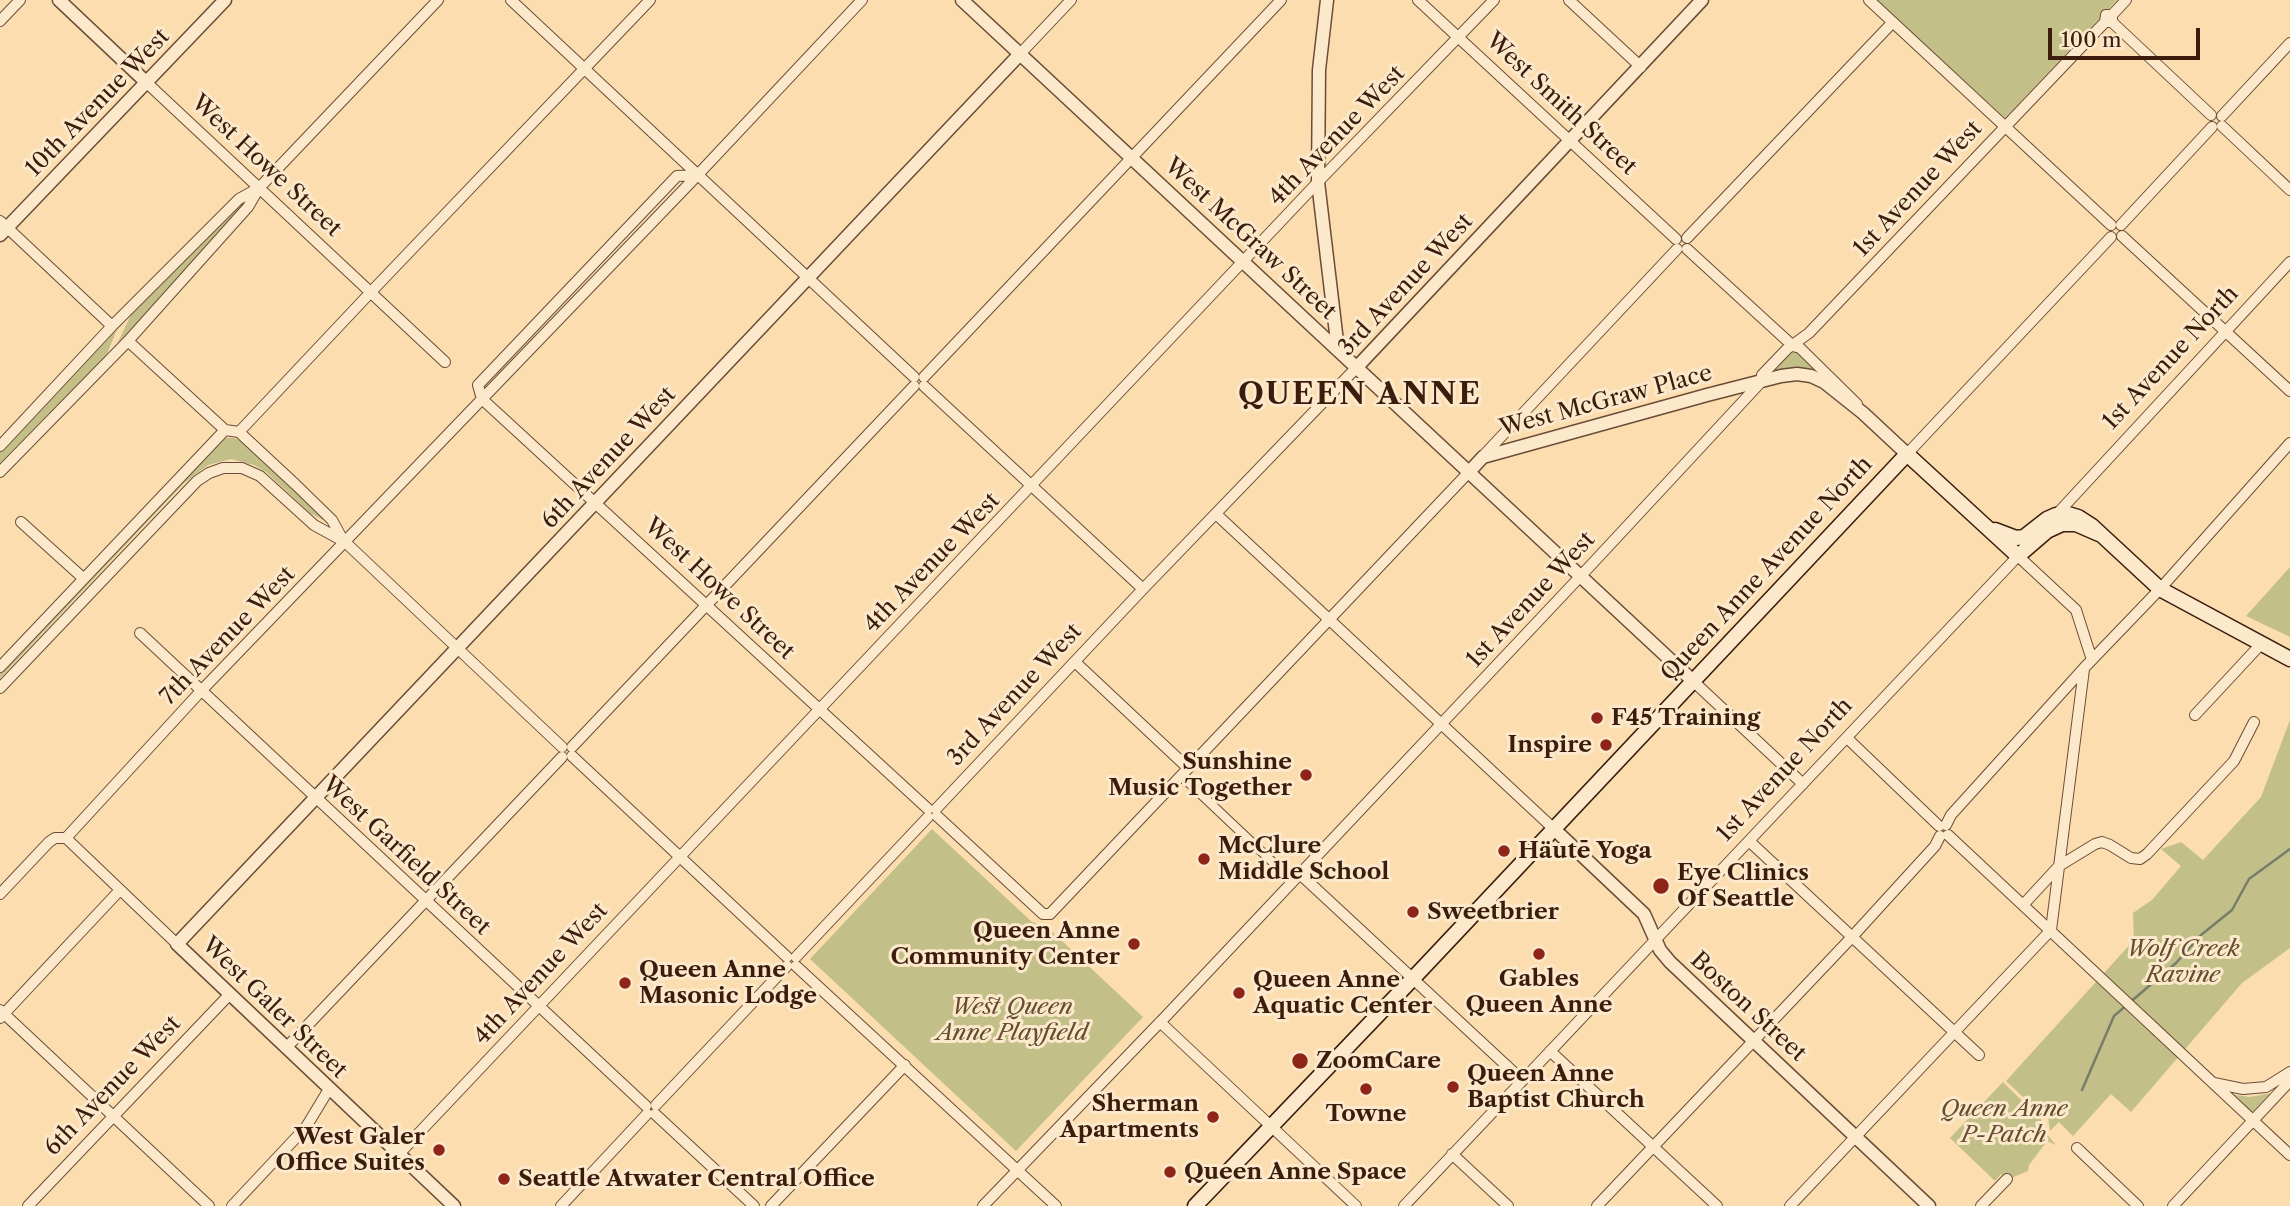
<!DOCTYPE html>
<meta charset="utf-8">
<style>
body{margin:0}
#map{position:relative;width:2290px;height:1206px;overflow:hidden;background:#fbddaf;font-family:"Libre Caslon Text",serif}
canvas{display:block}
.scale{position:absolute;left:2048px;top:28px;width:152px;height:32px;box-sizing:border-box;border:4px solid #3b1c0d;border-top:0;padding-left:9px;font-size:21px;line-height:24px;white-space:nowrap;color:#3b1c0d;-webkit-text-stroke:5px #fce9cb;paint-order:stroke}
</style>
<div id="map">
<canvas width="2290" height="1206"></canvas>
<div class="scale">100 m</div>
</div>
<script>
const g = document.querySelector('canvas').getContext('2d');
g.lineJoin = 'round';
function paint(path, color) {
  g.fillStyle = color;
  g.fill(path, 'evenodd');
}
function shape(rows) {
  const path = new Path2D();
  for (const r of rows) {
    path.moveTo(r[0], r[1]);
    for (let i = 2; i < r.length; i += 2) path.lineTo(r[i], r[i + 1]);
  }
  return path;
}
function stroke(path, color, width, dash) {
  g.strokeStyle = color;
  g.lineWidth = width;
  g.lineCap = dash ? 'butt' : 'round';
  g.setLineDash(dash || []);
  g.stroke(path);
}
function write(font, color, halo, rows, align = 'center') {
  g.font = font + ' "Libre Caslon Text",serif';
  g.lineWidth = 6;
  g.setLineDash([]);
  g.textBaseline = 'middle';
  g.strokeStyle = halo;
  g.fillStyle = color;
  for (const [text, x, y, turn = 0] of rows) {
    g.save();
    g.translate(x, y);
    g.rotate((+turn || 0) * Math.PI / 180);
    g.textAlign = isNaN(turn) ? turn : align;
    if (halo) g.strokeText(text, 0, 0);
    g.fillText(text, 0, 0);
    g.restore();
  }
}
paint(shape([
 [1876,0,2117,0,2005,118],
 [247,199,234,219,117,344,131,315],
 [118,327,107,354,0,468,0,451],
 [1797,350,1814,366,1812,368,1774,371,1790,351],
 [225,438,234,438,244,442,323,517,323,520,310,513,266,472,254,465,231,459,208,465,184,483,0,678,0,672],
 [2290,567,2290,637,2246,616],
 [2290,720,2290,948,2242,983,2131,1112,2111,1094,2073,1136,2059,1122,2050,1131,2047,1110,2035,1108,2006,1081,2134,940,2133,913,2152,900,2181,866,2161,849,2181,842,2203,860,2261,797],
 [932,829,1032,922,1047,927,1143,1017,1016,1151,810,959],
 [2003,1082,2034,1113,2039,1114,2045,1132,2056,1145,2047,1141,2029,1165,2028,1171,2011,1178,2001,1174,1995,1181,1950,1138],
 [2272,1093,2251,1115,2228,1094,2250,1097]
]), '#c2c088');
stroke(shape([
 [2082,1090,2114,1016,2176,963,2201,935,2232,910,2249,879,2290,849]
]), '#787d69', 2.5);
const pedestrian = shape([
 [1189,783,1282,871]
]);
const minor = shape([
 [511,0,914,377],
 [1418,0,1676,239],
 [1569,0,1641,67],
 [1869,0,2111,225],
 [2112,15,2126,0],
 [0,21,20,0],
 [2112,22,2112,15,2106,15,2105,22,2112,22,2211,115],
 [1020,54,1071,0],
 [147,83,445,362],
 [2222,116,2290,43],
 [2222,126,2290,190],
 [0,221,112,326],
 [2121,225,2212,127],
 [2122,236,2290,391],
 [1687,238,1893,22],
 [1687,249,1793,346,1800,348,1857,404],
 [128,341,225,430,239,432,295,484,332,520,344,542],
 [924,377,1281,0],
 [924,386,1143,589],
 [482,399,928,809],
 [482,399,478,385,677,176,698,175],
 [239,432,370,293,650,0],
 [0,446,112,326,239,199,259,188],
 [1907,454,2111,237],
 [1483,456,1677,249],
 [0,472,128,341,248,207,259,188,438,0],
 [1216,514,1554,829],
 [2057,514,2290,262],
 [21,522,83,578],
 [140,633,646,1106],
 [1075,662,1188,768],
 [0,667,225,430],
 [1693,681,1803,784],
 [0,688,197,481,209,473,223,468,242,468,260,476,314,525,345,542,562,747],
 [2195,715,2262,643],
 [1847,738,1939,826],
 [572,747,914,386],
 [572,756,787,957],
 [936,809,1143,589,1357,367],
 [937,816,1043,914,1050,914,1469,472],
 [1946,825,1951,815,2084,668,2160,589,2290,443],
 [1948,835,2290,1155],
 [66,838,201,691,690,183,862,0],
 [66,838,177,944],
 [1749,841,1979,1055],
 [1300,874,1522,1080],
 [0,894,49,842,55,838,66,838],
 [2023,905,2059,866,2095,844,2102,842,2110,845,2131,858,2140,859,2147,854,2234,761,2254,722],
 [2051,930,2084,669],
 [796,957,928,817],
 [796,966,1056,1206],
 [0,1010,209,1206],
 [0,1018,120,890],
 [1160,1022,1356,1206],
 [286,1048,562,757],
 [1550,1051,1717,1206],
 [2214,1083,2243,1089,2266,1087,2290,1072],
 [656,1105,787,966],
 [655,1114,754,1206],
 [2077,1148,2138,1206],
 [399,1154,1318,182,1494,0],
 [1452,1154,1508,1206],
 [28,1206,229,995],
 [232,1206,306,1127,329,1089],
 [561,1206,647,1114],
 [771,1206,905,1065],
 [983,1206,1167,1015,1591,565,1761,382,1762,375,1787,349,1809,333,2105,22],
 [1404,1206,2018,556,2076,610,2092,660],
 [1597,1206,1852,937,1935,846,1940,836],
 [1790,1206,2051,930],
 [1981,1206,2007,1179],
 [2173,1206,2290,1081]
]);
const tertiary = shape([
 [59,0,147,83],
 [962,0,1693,681],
 [1327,0,1319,70,1318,182,1338,350],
 [0,235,225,0],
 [1357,367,1702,0],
 [1469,472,1483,457,1707,395,1781,376,1797,374,1811,376,1824,382,1863,413,1907,454],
 [1554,829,1644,914,1660,950,1670,962,1929,1206],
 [454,1206,177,944,1020,54]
]);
const secondary = shape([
 [1995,530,2016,538,2024,537,2047,519,2056,515,2065,513,2078,517,2092,526,2160,589,2290,659],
 [1195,1206,1422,969,1907,454,2018,556,2047,531,2062,524,2076,524,2099,534]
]);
stroke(pedestrian, '#6b4c36', 10);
stroke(minor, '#6b4c36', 12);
stroke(tertiary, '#6b4c36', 15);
stroke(secondary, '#3b1c0d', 17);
stroke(pedestrian, '#fce9cb', 8);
stroke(minor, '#fce9cb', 10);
stroke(tertiary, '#fce9cb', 12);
stroke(secondary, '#fce9cb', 14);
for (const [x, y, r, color] of [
 [1597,718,7,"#8f2418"],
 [1606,745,7,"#8f2418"],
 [1306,775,7,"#8f2418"],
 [1504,851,7,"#8f2418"],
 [1204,859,7,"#8f2418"],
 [1661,886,9,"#8f2418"],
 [1413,912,7,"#8f2418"],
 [1134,944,7,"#8f2418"],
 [1539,954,7,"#8f2418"],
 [625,983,7,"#8f2418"],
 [1239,993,7,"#8f2418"],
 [1300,1061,9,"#8f2418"],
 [1453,1087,7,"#8f2418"],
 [1366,1089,7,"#8f2418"],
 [1213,1117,7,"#8f2418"],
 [439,1150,7,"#8f2418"],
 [1170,1172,7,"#8f2418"],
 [504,1179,7,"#8f2418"]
]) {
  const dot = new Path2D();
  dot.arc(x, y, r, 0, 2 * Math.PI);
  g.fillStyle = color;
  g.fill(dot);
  stroke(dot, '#fce9cb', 2.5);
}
write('23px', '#3b1c0d', '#fce9cb', [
 ["10th Avenue West",98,103,-46],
 ["West Smith Street",1561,104,43],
 ["4th Avenue West",1337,136,-46],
 ["West Howe Street",266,166,43],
 ["1st Avenue West",1918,189,-47],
 ["West McGraw Street",1250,239,43],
 ["3rd Avenue West",1406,285,-47],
 ["1st Avenue North",2171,358,-47],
 ["West McGraw Place",1606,401,-15],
 ["6th Avenue West",609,458,-47],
 ["4th Avenue West",932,563,-46],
 ["Queen Anne Avenue North",1767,569,-47],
 ["West Howe Street",719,589,43],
 ["1st Avenue West",1531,600,-47],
 ["7th Avenue West",228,636,-46],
 ["3rd Avenue West",1015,695,-47],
 ["1st Avenue North",1785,770,-47],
 ["West Garfield Street",406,856,43],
 ["4th Avenue West",541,974,-47],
 ["Boston Street",1748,1007,43],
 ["West Galer Street",274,1008,44],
 ["6th Avenue West",113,1086,-46]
]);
write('bold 23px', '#3b1c0d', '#fce9cb', [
 ["F45 Training",1611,718],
 ["Inspire",1592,745,"right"],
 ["Sunshine",1292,762,"right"],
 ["Music Together",1292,788,"right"],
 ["McClure",1218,846],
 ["Middle School",1218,872],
 ["Häutē Yoga",1518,851],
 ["Eye Clinics",1677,873],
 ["Of Seattle",1677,899],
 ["Sweetbrier",1427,912],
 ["Queen Anne",1120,931,"right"],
 ["Community Center",1120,957,"right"],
 ["Queen Anne",639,970],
 ["Masonic Lodge",639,996],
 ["Gables",1539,979,"center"],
 ["Queen Anne",1539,1005,"center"],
 ["Queen Anne",1253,980],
 ["Aquatic Center",1253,1006],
 ["ZoomCare",1316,1061],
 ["Queen Anne",1467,1074],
 ["Baptist Church",1467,1100],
 ["Sherman",1199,1104,"right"],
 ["Apartments",1199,1130,"right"],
 ["Towne",1366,1114,"center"],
 ["West Galer",425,1137,"right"],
 ["Office Suites",425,1163,"right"],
 ["Queen Anne Space",1184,1172],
 ["Seattle Atwater Central Office",518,1179]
], 'left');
write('italic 23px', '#644d32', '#fce9cb', [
 ["Wolf Creek",2183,949],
 ["Ravine",2183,975],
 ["West Queen",1012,1007],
 ["Anne Playfield",1012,1033],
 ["Queen Anne",2004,1109],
 ["P-Patch",2004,1135]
]);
g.letterSpacing = '2px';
write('bold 30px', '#3b1c0d', '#fce9cb', [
 ["QUEEN ANNE",1360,395]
]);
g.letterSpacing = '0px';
</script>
